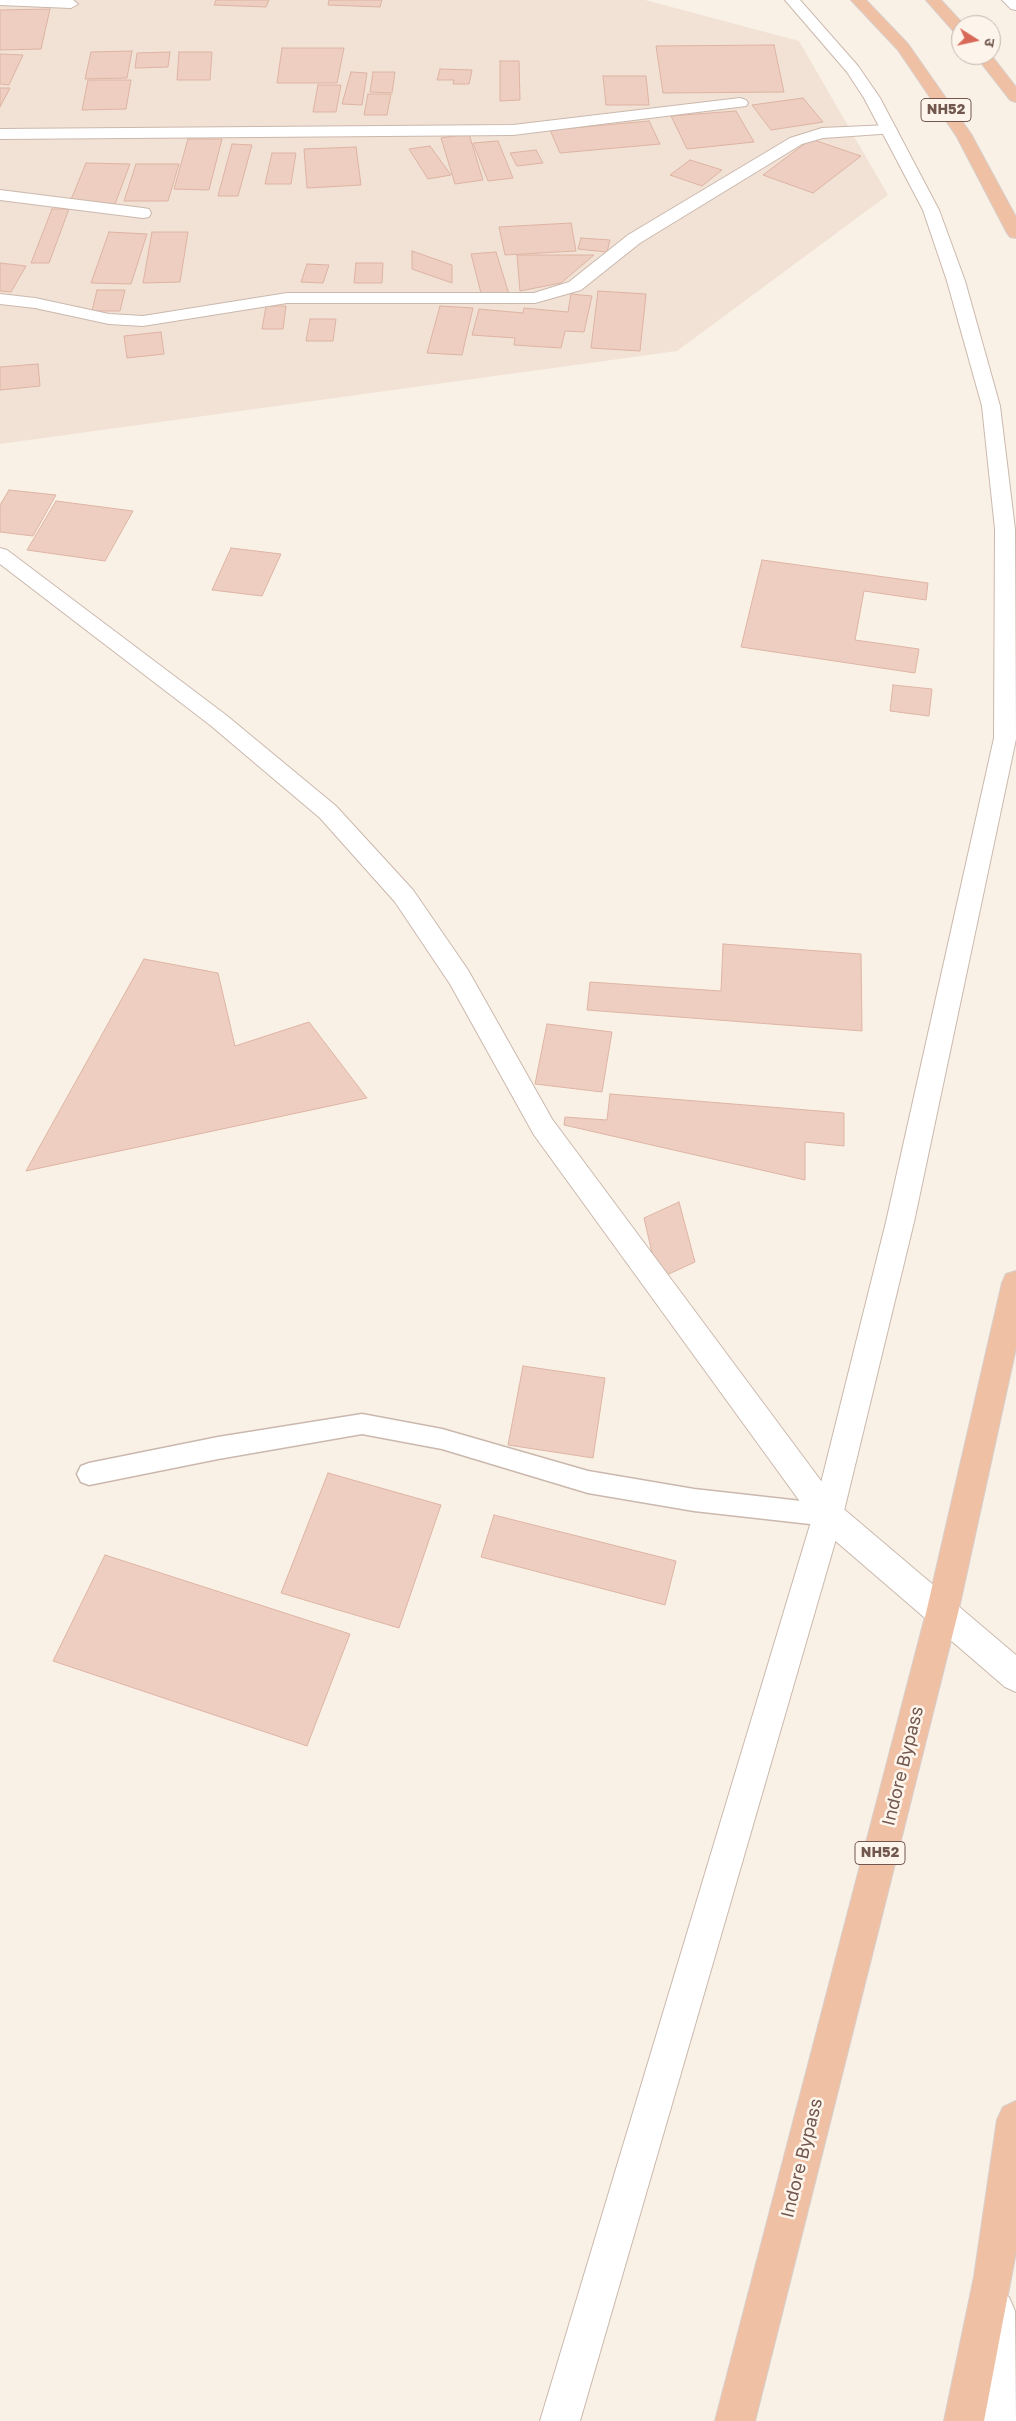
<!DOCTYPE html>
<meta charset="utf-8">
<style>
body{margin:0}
#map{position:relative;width:1016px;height:2421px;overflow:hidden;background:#faf1e6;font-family:"Golos Text","Noto Sans Devanagari",sans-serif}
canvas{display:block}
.north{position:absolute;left:951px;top:15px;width:50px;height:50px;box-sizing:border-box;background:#fdf5ec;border:1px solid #c5b6ac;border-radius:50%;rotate:100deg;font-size:14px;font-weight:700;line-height:20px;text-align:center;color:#71574d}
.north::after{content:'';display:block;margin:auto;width:18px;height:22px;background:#d86958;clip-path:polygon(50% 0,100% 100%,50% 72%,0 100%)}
</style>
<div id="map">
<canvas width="1016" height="2421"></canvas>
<div class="north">उ</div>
</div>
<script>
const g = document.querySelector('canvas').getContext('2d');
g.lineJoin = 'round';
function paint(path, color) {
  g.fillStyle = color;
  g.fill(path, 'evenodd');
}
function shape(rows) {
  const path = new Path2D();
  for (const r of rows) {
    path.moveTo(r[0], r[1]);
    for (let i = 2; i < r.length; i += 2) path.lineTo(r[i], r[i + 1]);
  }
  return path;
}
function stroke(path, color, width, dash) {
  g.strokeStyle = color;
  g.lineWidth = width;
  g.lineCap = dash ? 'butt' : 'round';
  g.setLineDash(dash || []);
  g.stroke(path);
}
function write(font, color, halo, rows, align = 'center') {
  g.font = font + ' "Golos Text",sans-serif';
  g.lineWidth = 5;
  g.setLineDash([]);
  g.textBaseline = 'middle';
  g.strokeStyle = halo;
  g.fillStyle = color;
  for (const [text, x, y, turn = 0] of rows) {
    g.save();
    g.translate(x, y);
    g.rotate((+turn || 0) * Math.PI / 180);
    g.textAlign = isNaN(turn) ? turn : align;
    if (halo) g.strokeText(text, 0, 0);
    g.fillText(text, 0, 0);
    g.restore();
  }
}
paint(shape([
 [0,0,645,0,799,41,888,195,677,351,0,444]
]), '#f1e2d5');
const building = shape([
 [216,0,269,0,266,7,214,5,216,0],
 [329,0,382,0,380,7,328,5,329,0],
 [50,9,41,49,0,50,0,10,50,9],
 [774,45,784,92,663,93,656,46,774,45],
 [282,48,344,48,337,83,277,83,282,48],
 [132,51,127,78,85,79,91,52,132,51],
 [170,52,168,67,135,68,137,53,170,52],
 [179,52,212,52,210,80,177,80,179,52],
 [0,54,23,55,9,85,0,84,0,54],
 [500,61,519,61,520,100,500,101,500,61],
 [440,69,472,70,469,84,453,84,454,80,437,80,440,69],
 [351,72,367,73,362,105,342,104,351,72],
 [373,72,395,72,392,93,370,92,373,72],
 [603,76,646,76,649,105,606,105,603,76],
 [88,80,131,80,126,109,82,110,88,80],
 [318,85,341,85,336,112,313,112,318,85],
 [0,88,10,88,0,107,0,88],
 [368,94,391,94,387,115,364,115,368,94],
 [803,98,823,122,771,130,752,105,803,98],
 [736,111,754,142,687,149,671,116,736,111],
 [649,121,660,144,560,153,550,130,649,121],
 [469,134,483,180,455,184,441,138,469,134],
 [188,139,222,139,209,190,174,189,188,139],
 [811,139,861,156,813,193,763,175,811,139],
 [498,141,513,178,488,181,473,143,498,141],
 [232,144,252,145,238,196,218,196,232,144],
 [430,146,451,175,428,179,409,149,430,146],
 [356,147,361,185,307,188,304,149,356,147],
 [536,150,543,163,517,166,510,153,536,150],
 [272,153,296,153,291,184,265,184,272,153],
 [690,160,722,170,702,186,670,175,690,160],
 [86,163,130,164,115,204,70,202,86,163],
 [136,164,179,164,168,201,124,201,136,164],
 [52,209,69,209,49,263,31,263,52,209],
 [571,223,576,251,505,255,499,227,571,223],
 [109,232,147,234,131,284,91,283,109,232],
 [152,232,188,232,180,282,143,283,152,232],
 [581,238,610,240,607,252,578,249,581,238],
 [412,251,452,265,452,283,412,269,412,251],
 [496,252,509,294,482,297,471,254,496,252],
 [517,255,594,255,561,283,520,291,517,255],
 [0,263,26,266,11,292,0,291,0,263],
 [356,263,383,263,382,283,354,283,356,263],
 [307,264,329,265,323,283,301,282,307,264],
 [97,290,125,290,120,311,92,311,97,290],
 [598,291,646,294,640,351,591,348,598,291],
 [571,294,592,296,584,332,565,331,561,348,514,345,515,338,472,335,479,309,523,313,524,308,568,312,571,294],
 [266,306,286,306,283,329,262,329,266,306],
 [440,306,473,308,462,355,427,353,440,306],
 [310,319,336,319,333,341,306,341,310,319],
 [161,332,164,354,127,358,124,336,161,332],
 [38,364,40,386,0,390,0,367,38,364],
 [9,490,56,495,33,536,0,532,0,505,9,490],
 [56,501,133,511,105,561,27,550,56,501],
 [231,548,281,554,262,596,212,590,231,548],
 [762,560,928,583,926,600,864,591,855,640,919,649,915,673,741,647,762,560],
 [893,685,932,689,929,716,890,711,893,685],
 [723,944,861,954,862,1031,587,1010,590,982,721,991,723,944],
 [144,959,218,973,235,1046,309,1022,367,1098,26,1171,144,959],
 [547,1024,612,1032,602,1092,535,1084,547,1024],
 [610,1094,844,1113,844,1146,805,1142,805,1180,564,1125,565,1117,607,1120,610,1094],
 [679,1202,695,1262,658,1279,644,1218,679,1202],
 [523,1366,605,1378,593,1458,508,1445,523,1366],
 [328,1473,441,1505,399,1628,281,1593,328,1473],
 [494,1515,676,1561,665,1605,481,1557,494,1515],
 [105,1555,350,1634,307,1746,53,1661,105,1555]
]);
paint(building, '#edcec1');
stroke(building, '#deb4a3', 1);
const service = shape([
 [362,1414,442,1429,588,1471,694,1489,828,1504,836,1507,840,1515,836,1523,828,1526,694,1511,588,1493,442,1449,362,1434,218,1459,89,1485,81,1482,77,1474,81,1466,89,1463,218,1437,362,1414]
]);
const minor = shape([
 [0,0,73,0,78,4,71,8,0,5,0,0],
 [740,98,746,100,748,103,746,106,513,135,0,139,0,129,513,125,740,98],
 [889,125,895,127,897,130,895,133,823,138,802,144,640,243,581,290,535,303,287,303,143,326,109,324,35,308,0,304,0,294,35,298,109,314,143,316,287,293,534,293,569,282,628,235,790,138,822,128,889,125],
 [0,190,143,208,149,209,151,213,149,217,143,218,0,200,0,190],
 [0,548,7,550,226,715,336,806,413,890,468,970,552,1119,839,1505,1016,1655,1016,1692,1005,1687,817,1525,534,1135,450,984,395,902,320,818,210,725,0,564,0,548],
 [995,2291,1009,2297,1015,2311,1016,2421,983,2421,975,2311,981,2297,995,2291]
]);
const tertiary = shape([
 [785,0,800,0,858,66,880,98,939,210,965,281,1000,406,1015,529,1016,739,914,1222,843,1515,580,2421,540,2421,813,1515,886,1222,994,738,995,529,982,406,947,281,923,210,864,98,847,72,785,0],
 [1002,0,1016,0,1016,10,1011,9,1002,0]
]);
const trunk = shape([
 [851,0,866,0,908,44,971,134,1016,217,1016,238,1010,237,1007,233,957,137,898,50,851,0],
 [926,0,941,0,964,25,961,25,961,35,956,34,926,0],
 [975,55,991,55,1016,87,1016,102,1010,100,975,55],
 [1016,1271,1016,1348,958,1613,755,2421,715,2421,926,1613,1002,1283,1006,1274,1016,1271],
 [1016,2101,1016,2252,984,2421,944,2421,974,2277,997,2120,1003,2107,1016,2101]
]);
stroke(service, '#cbb8ad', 3);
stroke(minor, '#cbb8ad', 2);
stroke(tertiary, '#cbb8ad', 2);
stroke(trunk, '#d7d0cd', 2);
paint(service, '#fff');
paint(minor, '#fff');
paint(tertiary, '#fff');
paint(trunk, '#f0c0a4');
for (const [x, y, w] of [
 [946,110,50],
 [880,1853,50]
]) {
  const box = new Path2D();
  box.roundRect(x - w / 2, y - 11.5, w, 23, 4);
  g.fillStyle = '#fdf5ec';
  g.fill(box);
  stroke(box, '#71574d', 1);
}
write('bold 14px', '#71574d', null, [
 ["NH52",946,110],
 ["NH52",880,1853]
]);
write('18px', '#71574d', '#fdf5ec', [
 ["Indore Bypass",903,1766,-76],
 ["Indore Bypass",802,2158,-76]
]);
</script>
